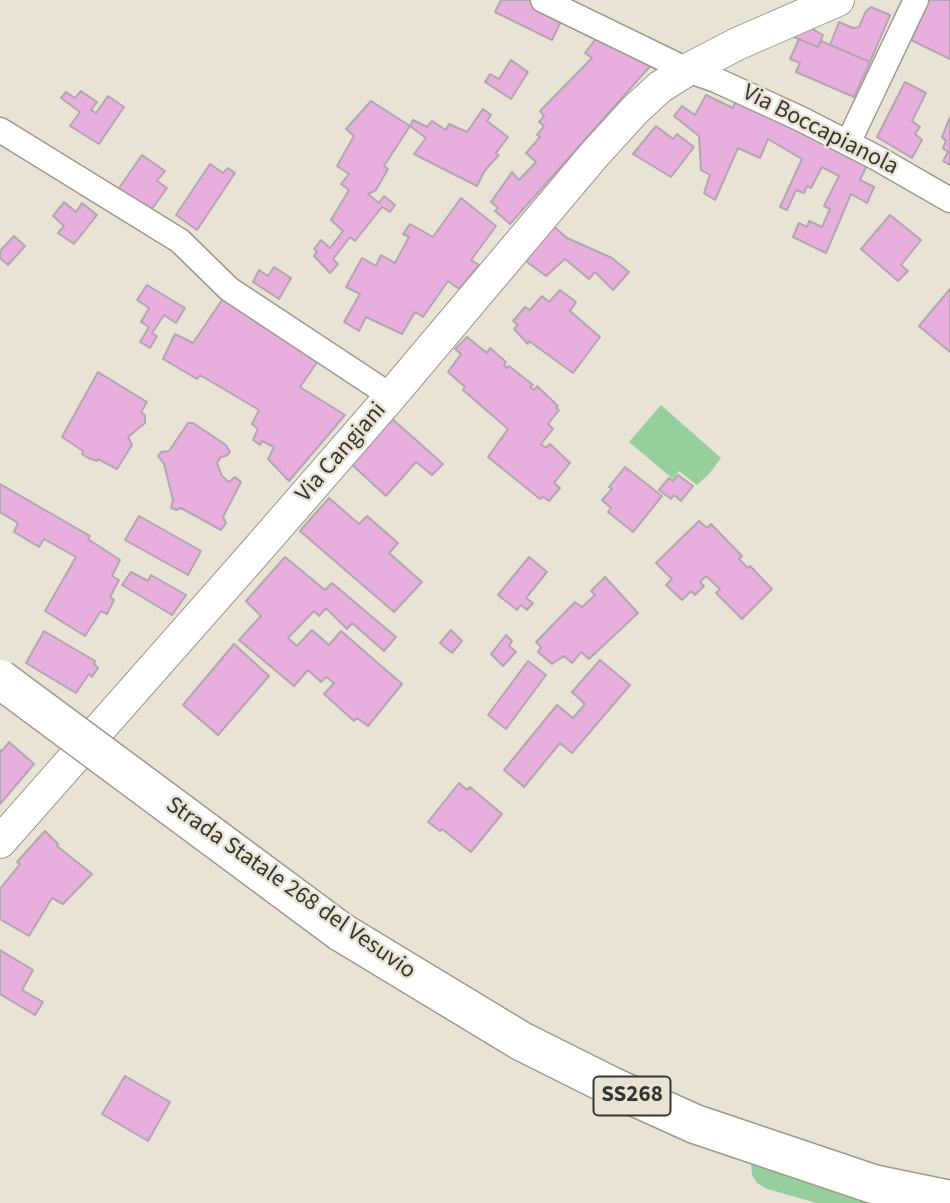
<!DOCTYPE html>
<style>
body{margin:0}
canvas{display:block;background:#e9e3d6}
</style>
<canvas width="950" height="1203"></canvas>
<script>
const g = document.querySelector('canvas').getContext('2d');
g.lineJoin = 'round';
function paint(path, color) {
  g.fillStyle = color;
  g.fill(path, 'evenodd');
}
function shape(rows) {
  const path = new Path2D();
  for (const r of rows) {
    path.moveTo(r[0], r[1]);
    for (let i = 2; i < r.length; i += 2) path.lineTo(r[i], r[i + 1]);
  }
  return path;
}
function stroke(path, color, width, dash) {
  g.strokeStyle = color;
  g.lineWidth = width;
  g.lineCap = dash ? 'butt' : 'round';
  g.setLineDash(dash || []);
  g.stroke(path);
}
function write(font, color, halo, rows, align = 'center') {
  g.font = font + ' "Source Sans 3",sans-serif';
  g.lineWidth = 5;
  g.setLineDash([]);
  g.textBaseline = 'middle';
  g.strokeStyle = halo;
  g.fillStyle = color;
  for (const [text, x, y, turn = 0] of rows) {
    g.save();
    g.translate(x, y);
    g.rotate((+turn || 0) * Math.PI / 180);
    g.textAlign = isNaN(turn) ? turn : align;
    if (halo) g.strokeText(text, 0, 0);
    g.fillText(text, 0, 0);
    g.restore();
  }
}
paint(shape([
 [661,405,721,458,709,474,697,485,679,471,673,479,629,442],
 [751,1163,785,1175,875,1203,817,1203,767,1189,757,1183,752,1175]
]), '#97ce9e');
const building = shape([
 [501,0,530,0,563,17,552,40,495,12,501,0],
 [929,0,950,0,950,59,911,40,929,0],
 [871,7,890,15,870,62,830,45,839,22,853,28,859,27,866,11,871,7],
 [809,27,823,35,818,47,789,35,809,27],
 [598,36,652,64,510,224,495,211,498,208,491,202,512,172,519,180,536,162,526,153,540,137,537,135,544,126,539,122,544,116,540,111,592,58,585,53,598,36],
 [799,39,818,47,821,41,870,62,854,97,796,72,800,63,790,59,799,39],
 [511,60,528,72,511,99,485,82,490,74,499,79,511,60],
 [905,82,926,93,912,121,920,127,915,134,922,140,912,158,877,137,905,82],
 [81,91,97,102,91,110,96,113,108,96,124,107,99,144,70,126,80,112,61,98,66,92,75,98,81,91],
 [706,95,733,108,736,99,867,165,860,180,874,187,867,203,851,194,826,253,793,237,799,223,807,227,809,221,822,227,830,209,824,206,839,176,822,167,811,188,807,186,804,193,796,190,787,210,780,207,802,159,768,139,760,158,738,148,715,200,704,193,710,175,701,170,699,136,674,116,682,106,695,115,706,95],
 [371,101,410,126,384,166,388,169,376,190,368,194,379,203,384,196,395,205,390,212,382,207,355,241,350,237,333,259,338,264,330,273,314,256,317,251,314,249,321,240,330,248,343,231,331,220,349,190,341,184,349,174,337,166,354,136,346,129,371,101],
 [483,109,491,115,487,121,508,137,496,153,499,155,485,170,477,186,414,154,426,138,410,126,413,120,427,127,432,121,446,130,449,124,467,132,483,109],
 [950,117,950,165,943,161,948,152,943,148,946,141,942,137,950,117],
 [656,126,673,139,677,134,694,147,671,177,633,154,656,126],
 [142,155,165,171,157,181,167,188,149,213,117,191,142,155],
 [210,164,223,173,228,168,235,173,197,230,176,215,210,164],
 [461,198,496,226,471,260,479,265,459,289,448,281,423,317,415,312,402,334,366,317,359,331,344,322,360,294,346,287,362,258,376,266,381,255,395,263,409,237,403,234,410,224,433,237,461,198],
 [64,202,76,212,82,203,97,215,74,244,58,233,64,226,53,216,64,202],
 [890,215,921,240,901,265,908,271,898,281,861,249,890,215],
 [551,224,567,238,612,258,629,272,613,290,595,272,589,279,565,259,546,276,523,259,551,224],
 [14,236,25,246,8,265,0,258,0,251,14,236],
 [274,267,291,278,279,299,253,282,259,270,268,276,274,267],
 [147,285,185,308,176,323,164,315,152,333,157,336,150,348,140,342,149,327,141,322,149,308,137,300,147,285],
 [950,289,950,352,919,326,950,289],
 [560,290,576,302,570,311,600,337,573,373,529,341,528,344,514,329,518,325,513,321,525,307,530,310,542,296,549,302,560,290],
 [224,297,320,358,300,387,345,415,289,481,268,459,274,447,262,441,260,445,253,440,258,429,252,424,259,410,200,375,197,379,163,359,175,334,193,343,224,297],
 [467,337,487,353,490,348,506,362,504,365,507,368,509,366,533,385,530,387,534,390,537,386,558,406,556,408,559,410,548,424,553,429,541,444,546,448,550,444,570,463,554,483,560,488,549,501,543,497,540,499,488,457,508,429,463,390,465,387,448,372,461,354,455,349,467,337],
 [98,372,147,402,141,412,145,415,145,423,128,437,132,445,117,469,98,459,97,461,88,458,82,454,83,451,62,437,98,372],
 [390,417,443,464,432,475,416,462,386,496,348,461,390,417],
 [188,423,193,423,226,445,230,452,226,456,221,457,217,463,222,476,229,482,235,477,241,482,223,517,226,523,221,530,181,508,177,510,171,508,173,500,164,464,158,456,161,452,169,451,188,423],
 [625,467,662,496,633,532,608,512,611,508,602,500,612,489,609,487,625,467],
 [678,475,693,486,681,501,674,495,671,499,659,490,669,478,673,481,678,475],
 [0,484,90,536,88,539,120,560,112,576,119,580,110,597,114,600,107,614,101,611,85,636,45,611,76,557,44,539,39,547,14,532,18,523,0,512,0,484],
 [329,498,359,524,367,516,398,543,389,553,422,582,394,612,300,531,329,498],
 [139,516,201,551,188,575,125,540,139,516],
 [699,521,707,528,711,524,742,556,739,559,748,568,750,566,772,589,742,619,716,593,720,589,706,576,700,582,704,586,695,595,691,591,682,600,666,585,672,579,656,563,699,521],
 [285,557,325,590,332,583,396,637,384,651,352,623,347,629,326,608,319,616,314,611,288,638,297,646,312,630,329,645,341,631,402,684,368,726,357,718,354,721,324,694,334,683,326,677,321,682,308,670,294,686,239,640,261,616,246,601,285,557],
 [529,557,547,572,526,598,533,603,527,610,521,605,517,610,498,595,529,557],
 [131,572,148,581,151,575,186,595,172,615,122,585,131,572],
 [605,577,638,613,589,659,581,652,572,663,564,656,552,664,538,652,541,647,536,642,575,602,582,607,595,595,591,591,605,577],
 [451,630,462,641,452,653,440,643,451,630],
 [44,631,95,661,94,664,98,668,92,677,89,674,76,693,26,663,44,631],
 [506,635,512,641,509,646,516,652,503,666,491,654,506,635],
 [234,644,269,676,218,735,183,705,234,644],
 [600,660,630,685,572,753,560,743,524,787,504,770,557,705,573,718,585,704,572,692,600,660],
 [528,661,546,675,506,729,488,715,528,661],
 [9,742,34,764,0,804,0,750,2,751,9,742],
 [459,783,467,790,470,787,502,814,471,852,442,829,440,831,428,822,459,783],
 [45,831,58,844,57,846,92,874,63,904,52,898,29,936,0,919,0,889,20,864,17,862,45,831],
 [0,950,33,970,22,990,43,1002,35,1015,0,994,0,950],
 [125,1076,170,1102,148,1141,102,1114,125,1076]
]);
paint(building, '#e8aede');
stroke(building, '#b2a6b0', 2);
const minor = shape([
 [543,0,687,70,716,80,801,119,877,158,950,200],
 [0,130,180,241,229,289,391,396],
 [848,143,916,0]
]);
const tertiary = shape([
 [0,842,252,556,391,396,594,155,635,110,660,87,687,70,737,44,838,0]
]);
const trunk = shape([
 [341,932,521,1041,613,1087,695,1124,873,1184,950,1200]
]);
stroke(minor, '#9f998d', 27);
stroke(tertiary, '#9f998d', 34);
stroke(trunk, '#9f998d', 41);
stroke(minor, '#fff', 24);
stroke(tertiary, '#fff', 32);
stroke(trunk, '#fff', 38);
const trunkBridge = shape([
 [0,679,341,932]
]);
stroke(trunkBridge, '#9f998d', 41, []);
stroke(trunkBridge, '#fff', 38);
for (const [x, y, w] of [
 [632,1096,77]
]) {
  const box = new Path2D();
  box.roundRect(x - w / 2, y - 19.5, w, 39, 5);
  g.fillStyle = '#e9e3d6';
  g.fill(box);
  stroke(box, '#383631', 2);
}
write('bold 23px', '#383631', null, [
 ["SS268",632,1096]
]);
write('24px', '#383631', '#e9e3d6', [
 ["Via Boccapianola",820,131,27],
 ["Via Cangiani",342,453,-49],
 ["Strada Statale 268 del Vesuvio",290,889,35]
]);
</script>
